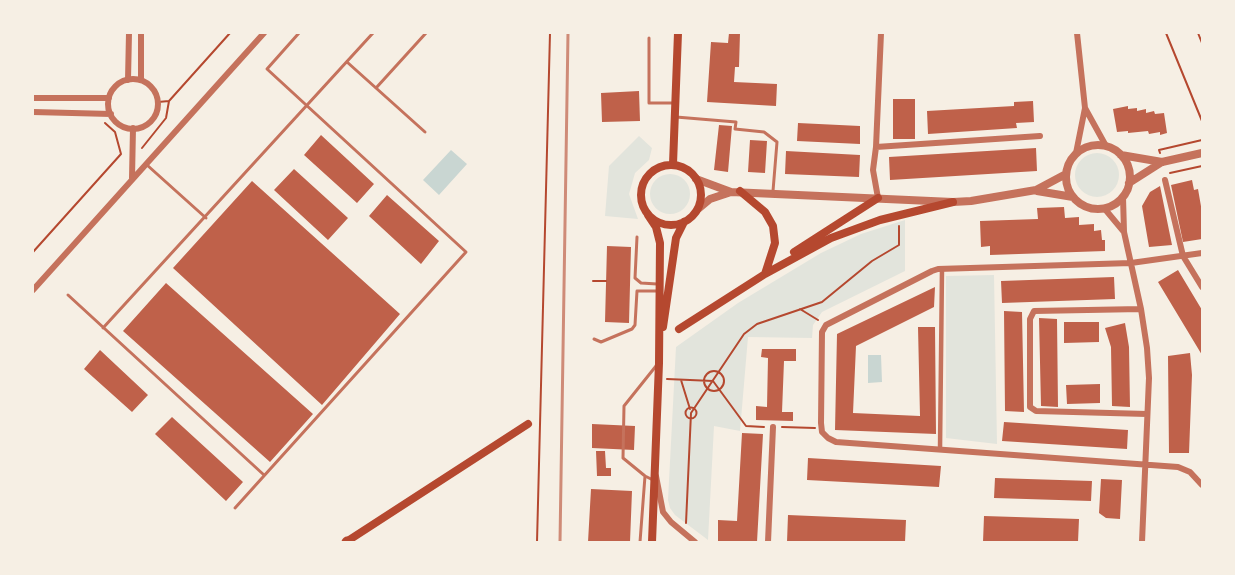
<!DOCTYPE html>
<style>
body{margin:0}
#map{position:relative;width:1235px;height:575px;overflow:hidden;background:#f6efe4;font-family:"Titillium Web",sans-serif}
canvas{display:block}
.frame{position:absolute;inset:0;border:34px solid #f6efe4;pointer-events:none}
</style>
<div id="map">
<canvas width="1235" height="575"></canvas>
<div class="frame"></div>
</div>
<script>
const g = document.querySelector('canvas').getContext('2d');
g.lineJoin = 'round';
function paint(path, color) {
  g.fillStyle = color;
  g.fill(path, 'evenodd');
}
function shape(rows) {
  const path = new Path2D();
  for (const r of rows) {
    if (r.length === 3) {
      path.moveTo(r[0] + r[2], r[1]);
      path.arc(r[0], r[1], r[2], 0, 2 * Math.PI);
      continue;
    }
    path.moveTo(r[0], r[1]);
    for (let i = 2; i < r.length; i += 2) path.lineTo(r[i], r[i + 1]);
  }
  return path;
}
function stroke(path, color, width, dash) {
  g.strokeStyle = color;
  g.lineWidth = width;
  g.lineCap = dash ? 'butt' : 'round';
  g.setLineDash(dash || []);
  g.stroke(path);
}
paint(shape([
 [639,136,652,148,649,160,635,173,629,194,638,219,605,216,609,166],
 [1097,175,22],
 [670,194,20],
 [905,220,905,271,822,312,813,325,812,338,748,337,740,431,714,426,708,540,675,515,670,508,668,500,676,347,738,303,821,253,861,234],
 [994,275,997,444,946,438,946,276]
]), '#e2e4dc');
paint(shape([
 [451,150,467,164,439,195,423,180],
 [868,355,881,355,882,382,868,383]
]), '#c9d6d2');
paint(shape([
 [729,33,740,33,739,67,735,67,734,82,777,84,776,106,707,102,711,42,728,43],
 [639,91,640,121,602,122,601,93],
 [893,99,915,99,915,139,893,139],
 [1033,101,1034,122,1016,123,1017,128,928,134,927,111,1014,106,1014,102],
 [1128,106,1128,109,1137,108,1137,111,1146,109,1146,113,1154,111,1155,114,1164,113,1167,133,1160,135,1160,132,1149,134,1148,131,1128,133,1128,131,1117,132,1113,109],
 [798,123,860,126,860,144,797,141],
 [719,125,732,126,728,172,714,170],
 [321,135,374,184,357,203,304,155],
 [750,140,767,141,765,173,748,172],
 [1036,148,1037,171,890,180,889,157],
 [786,151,860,155,859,177,785,174],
 [294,169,348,218,328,240,274,190],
 [1192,180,1194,190,1198,189,1202,212,1202,239,1183,242,1171,185],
 [252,181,400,314,322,405,173,268],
 [1160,186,1172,245,1149,247,1142,206,1150,192],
 [387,195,439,241,421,264,369,216],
 [1064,207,1065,218,1079,217,1079,225,1094,224,1094,231,1101,230,1102,240,1105,240,1105,251,990,255,990,246,981,247,980,221,1038,219,1037,208],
 [607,246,631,247,629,323,605,322],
 [1178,270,1202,310,1202,355,1158,282],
 [1114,277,1115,299,1002,303,1001,281],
 [166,283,313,414,270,462,123,331],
 [935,287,934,307,856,346,853,413,920,416,918,327,935,327,936,434,835,430,837,334],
 [1004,311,1022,312,1024,412,1005,411],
 [1039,318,1057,319,1058,407,1041,406],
 [1064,322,1099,322,1099,342,1064,343],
 [1125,323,1129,347,1130,407,1112,406,1111,347,1105,328],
 [762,349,796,349,796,361,784,361,782,412,793,412,793,421,756,420,756,406,767,407,768,358,761,357],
 [100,350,148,395,132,412,84,369],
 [1190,353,1192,375,1189,453,1169,453,1168,356],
 [1100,384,1100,403,1067,404,1066,385],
 [172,417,243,482,226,501,155,434],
 [1004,422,1128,430,1127,449,1002,441],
 [592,424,635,426,634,450,592,448],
 [742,433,763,434,757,542,718,542,718,520,737,521],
 [596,451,605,451,606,468,611,468,611,476,597,476],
 [808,458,941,466,939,487,807,480],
 [995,478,1092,481,1091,501,994,498],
 [1101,479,1122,480,1120,519,1106,518,1099,513],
 [591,489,632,491,630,542,588,542],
 [788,515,906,520,905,542,787,542],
 [984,516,1079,519,1078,542,983,542]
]), '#bf614a');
stroke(shape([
 [1166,33,1202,121],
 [1198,33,1202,43],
 [158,102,169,101],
 [142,148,166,118,169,101,230,33],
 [1160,153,1159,150,1202,140],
 [1170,173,1202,166],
 [1202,177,1202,181],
 [33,252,121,154,115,132,105,123],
 [593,281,606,281],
 [800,309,818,320],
 [714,381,10],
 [667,379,713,381,746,426,764,427],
 [681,380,690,409],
 [691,413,5.5],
 [782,427,815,428],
 [686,523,691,413,744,334,757,324,822,302,872,261,899,245,899,226],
 [537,542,550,33]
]), '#b5482f', 2);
stroke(shape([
 [649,38,649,103,673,103],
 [347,62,425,132],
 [376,88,426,33],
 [676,117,736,122,735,129,764,132,777,142,773,191],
 [147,165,206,218],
 [637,237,635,278,641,283,657,284],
 [68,295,264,475],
 [103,328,373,33],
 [594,339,601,342,632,329,635,325,637,291,658,291],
 [653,480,645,476,623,458,624,406,656,366],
 [235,508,466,252,267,69,299,33],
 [640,542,645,476]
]), '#c5725c', 3);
stroke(shape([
 [940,449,942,269]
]), '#c5725c', 4.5);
stroke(shape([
 [141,33,141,80],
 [133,104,25],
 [128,80,129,33],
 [33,98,109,98],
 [1085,108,1106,146],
 [33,112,111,114],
 [876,147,1040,136],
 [1076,153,1085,108,1077,33],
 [132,178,133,128],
 [1165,180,1183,256,1202,287],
 [1123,197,1124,232,1141,309,1147,348,1149,378,1142,542],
 [878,198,873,170,876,147,881,33],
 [1104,208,1124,232],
 [1202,253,1131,263,938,269,932,271,826,325,822,332,821,423,822,432,828,438,836,442,1178,467,1190,472,1202,485],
 [33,290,264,33],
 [1141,309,1034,311,1030,319,1030,407,1036,411,1147,414],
 [656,476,663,512,671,522,695,542],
 [768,542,773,427]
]), '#c5725c', 6);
stroke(shape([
 [1098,177,32],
 [1121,155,1162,162],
 [696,179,731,192],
 [1129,183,1162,162,1202,153],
 [1037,191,1073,197],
 [698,209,710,199,731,192,953,202,971,201,1036,190,1066,174]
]), '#c5725c', 8);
stroke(shape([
 [673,164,678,33],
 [671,195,30],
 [740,191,765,212,773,226,775,243,765,274],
 [648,215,656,227,660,243,659,363,652,542],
 [794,252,878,198],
 [663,327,676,238,684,222],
 [679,329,765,274,831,238,880,220,953,202],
 [346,542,528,424]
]), '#b5482f', 8);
stroke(shape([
 [346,542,347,541]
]), '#b5482f', 9);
stroke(shape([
 [560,542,568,33]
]), '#cf8b77', 3);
</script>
